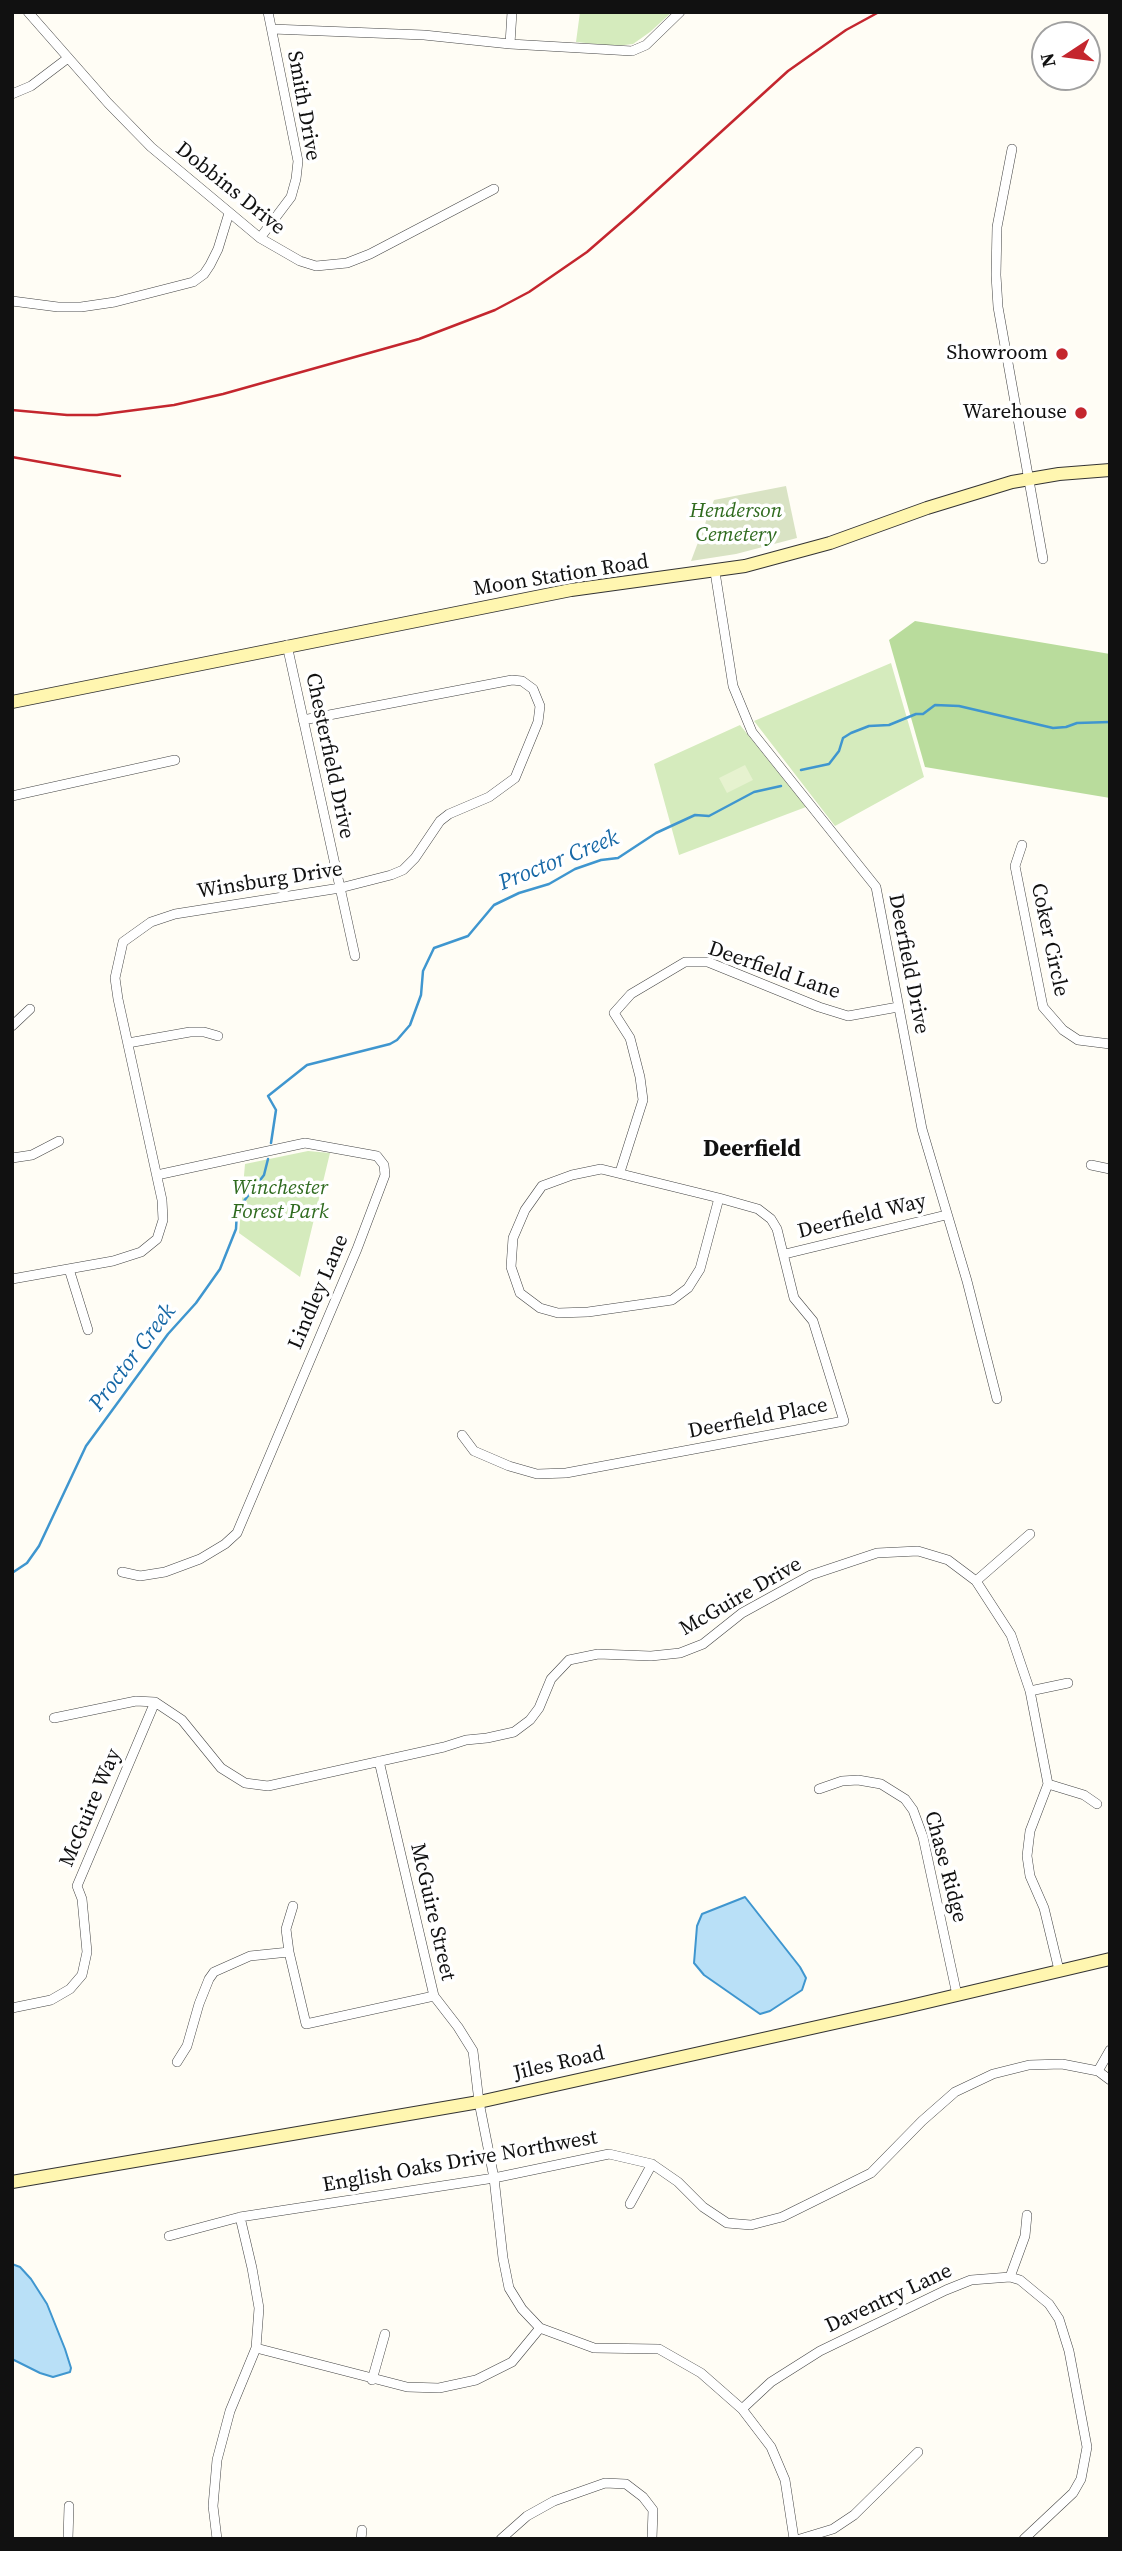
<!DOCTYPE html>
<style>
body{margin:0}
#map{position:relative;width:1122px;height:2551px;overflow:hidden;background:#fffdf5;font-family:"Source Serif 4",serif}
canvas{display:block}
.frame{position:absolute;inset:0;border:14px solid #111;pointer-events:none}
.north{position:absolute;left:1031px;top:21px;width:70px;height:70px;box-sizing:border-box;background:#fff;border:2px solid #a0a0a0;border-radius:50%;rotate:257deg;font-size:19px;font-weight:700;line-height:28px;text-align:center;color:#111}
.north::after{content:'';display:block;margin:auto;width:24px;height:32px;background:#c4262e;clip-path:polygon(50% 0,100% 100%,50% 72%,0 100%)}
</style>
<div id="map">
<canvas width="1122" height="2551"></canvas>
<div class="frame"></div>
<div class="north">N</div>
</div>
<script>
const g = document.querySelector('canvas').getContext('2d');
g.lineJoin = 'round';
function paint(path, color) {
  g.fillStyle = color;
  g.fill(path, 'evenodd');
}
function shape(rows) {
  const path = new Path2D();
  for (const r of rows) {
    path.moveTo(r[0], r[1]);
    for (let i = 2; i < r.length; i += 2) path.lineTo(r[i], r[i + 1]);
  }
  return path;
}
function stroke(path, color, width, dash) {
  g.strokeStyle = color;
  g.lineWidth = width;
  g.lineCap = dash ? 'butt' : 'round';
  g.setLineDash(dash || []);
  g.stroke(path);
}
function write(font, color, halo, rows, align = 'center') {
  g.font = font + ' "Source Serif 4",serif';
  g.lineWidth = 7;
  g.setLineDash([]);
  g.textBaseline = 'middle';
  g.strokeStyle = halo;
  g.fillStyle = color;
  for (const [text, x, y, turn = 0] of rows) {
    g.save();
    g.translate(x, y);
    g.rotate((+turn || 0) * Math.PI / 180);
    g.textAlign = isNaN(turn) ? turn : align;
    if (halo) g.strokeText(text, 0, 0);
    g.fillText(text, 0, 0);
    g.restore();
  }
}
paint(shape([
 [580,12,672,12,650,32,633,44,616,46,576,42],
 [891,663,924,777,835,826,754,721],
 [740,725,806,807,679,855,654,764],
 [308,1151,330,1153,300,1277,239,1233,245,1164]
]), '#d5ebbd');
paint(shape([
 [915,621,1110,654,1110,798,925,767,889,640]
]), '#b9dc9c');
paint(shape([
 [786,486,797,538,736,554,691,561,714,500]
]), '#d9e3c4');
paint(shape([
 [745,765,753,780,727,793,719,778]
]), '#e6f2cf');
const water = shape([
 [745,1897,800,1967,806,1978,802,1990,770,2011,760,2014,704,1975,694,1963,697,1926,702,1914,745,1897],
 [12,2264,20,2267,31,2279,47,2304,65,2349,71,2368,70,2372,53,2377,40,2373,12,2359,12,2264]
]);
paint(water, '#b9e0f7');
stroke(water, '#3f96cf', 2);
stroke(shape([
 [801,770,829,764,839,751,843,738,851,733,869,726,889,725,916,714,923,714,935,705,959,706,1053,728,1066,727,1077,723,1110,722],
 [271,1143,276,1110,268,1096,307,1065,390,1044,397,1040,410,1025,421,995,423,971,434,948,468,936,494,905,519,893,549,884,575,869,601,860,618,858,656,833,695,815,709,816,754,792,781,786],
 [12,1573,27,1563,39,1546,86,1446,168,1334,196,1303,220,1269,236,1229,237,1210,264,1175,268,1159]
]), '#3f96cf', 2.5);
const street = shape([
 [28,12,108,103,151,147,260,238,300,261,316,266,347,263,370,254,494,189],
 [272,29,424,35,510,44,632,51,646,45,680,12],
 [510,44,512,12],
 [12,94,31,86,68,58],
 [1012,149,997,227,996,275,998,307,1043,559],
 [260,238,291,197,296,179,298,161,268,12],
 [12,301,58,307,81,307,115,302,193,282,204,274,210,265,218,249,229,213],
 [715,572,733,686,752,732,876,887,922,1129,967,1281,997,1399],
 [287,645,355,956],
 [12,796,175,760],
 [1022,845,1015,866,1043,1007,1063,1030,1078,1040,1110,1044],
 [12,1026,30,1009],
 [128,1043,190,1032,204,1032,218,1036],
 [12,1158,32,1155,59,1141],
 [1091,1165,1110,1169],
 [620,1172,643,1100,640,1077,630,1038,614,1013,631,994,685,962,708,962,819,1007,848,1016,898,1007],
 [785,1254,946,1215],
 [69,1269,88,1330],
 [12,1279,113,1261,141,1252,157,1239,163,1220,162,1200,118,999,115,978,123,942,151,922,175,914,340,888,391,875,403,870,415,858,440,821,449,814,489,797,515,778,538,722,540,706,533,689,522,681,512,680,303,720],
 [462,1435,474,1451,509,1466,537,1474,566,1473,844,1421,813,1321,794,1298,777,1229,771,1219,758,1209,719,1198,601,1169,572,1175,542,1186,525,1210,513,1238,511,1267,520,1293,540,1308,558,1313,588,1312,672,1300,688,1288,700,1269,719,1198],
 [122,1572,140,1576,165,1572,200,1559,225,1544,237,1533,357,1249,385,1175,384,1165,377,1156,305,1143,157,1175],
 [976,1581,1030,1534],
 [1030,1691,1068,1683],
 [54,1718,136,1701,155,1702,182,1720,221,1768,245,1783,268,1786,444,1747,466,1740,487,1738,514,1732,530,1720,539,1708,551,1679,569,1660,598,1654,651,1656,680,1653,703,1644,742,1613,811,1575,877,1553,918,1551,948,1560,976,1581,1011,1635,1030,1691,1048,1784,1030,1831,1027,1856,1030,1876,1044,1908,1059,1970],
 [379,1761,434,1996,458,2027,473,2051,479,2102,494,2178,503,2258,509,2288,522,2309,540,2328,594,2348,659,2349,701,2373,742,2409,771,2447,785,2480,794,2539],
 [1048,1784,1084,1795,1097,1804],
 [819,1789,842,1781,858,1780,881,1784,905,1799,913,1810,923,1837,957,1995],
 [293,1906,286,1929,289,1952,306,2024,434,1996],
 [12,2008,51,2000,70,1989,82,1975,87,1952,82,1899,77,1886,155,1702],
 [177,2062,187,2046,199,2004,209,1979,214,1972,250,1956,289,1952],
 [1098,2071,1110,2050],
 [630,2204,652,2164],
 [169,2236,240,2217,494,2178,609,2154,652,2164,678,2182,703,2207,727,2223,751,2225,782,2217,871,2173,922,2121,955,2092,993,2074,1029,2065,1062,2064,1098,2071,1110,2080],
 [1010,2277,1025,2236,1027,2215],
 [256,2348,407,2387,439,2388,476,2380,512,2362,540,2328],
 [372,2380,385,2334],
 [742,2409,771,2382,820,2351,946,2290,971,2280,1010,2277,1020,2280,1049,2304,1059,2319,1069,2351,1087,2447,1081,2479,1073,2493,1024,2539],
 [68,2539,69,2506],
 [217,2539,213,2506,217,2460,230,2411,256,2348,259,2308,252,2268,240,2217],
 [361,2539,362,2530],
 [501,2539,527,2516,554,2501,605,2483,626,2484,643,2497,653,2510,652,2539],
 [800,2539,833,2529,854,2515,918,2452]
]);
const secondary = shape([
 [12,702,571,590,745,566,830,543,927,508,1012,482,1059,474,1110,470],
 [12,2182,479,2102,902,2008,1110,1959]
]);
stroke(street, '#444', 10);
stroke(secondary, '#333', 14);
stroke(street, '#fff', 9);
stroke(secondary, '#fff6b0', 12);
stroke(shape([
 [12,410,67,415,97,415,174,405,223,394,419,339,495,310,529,292,587,252,633,212,788,71,846,30,879,12],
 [12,457,120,476]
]), '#c4262e', 2.5);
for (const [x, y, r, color] of [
 [1062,354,7,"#c4262e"],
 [1081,413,7,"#c4262e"]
]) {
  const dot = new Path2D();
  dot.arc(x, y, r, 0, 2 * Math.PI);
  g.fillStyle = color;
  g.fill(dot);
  stroke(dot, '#fff', 2.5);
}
write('21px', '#111', '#fff', [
 ["Smith Drive",303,106,80],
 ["Dobbins Drive",230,189,39],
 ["Moon Station Road",561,576,-9],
 ["Chesterfield Drive",329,756,78],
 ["Winsburg Drive",270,881,-9],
 ["Coker Circle",1049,940,78],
 ["Deerfield Drive",908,964,79],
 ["Deerfield Lane",774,971,19],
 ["Deerfield Way",862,1217,-14],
 ["Lindley Lane",319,1292,-67],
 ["Deerfield Place",758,1419,-11],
 ["McGuire Drive",741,1597,-30],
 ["McGuire Way",91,1808,-67],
 ["Chase Ridge",945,1867,75],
 ["McGuire Street",432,1912,77],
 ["Jiles Road",559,2064,-13],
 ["English Oaks Drive Northwest",460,2162,-10],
 ["Daventry Lane",889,2299,-25]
]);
write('21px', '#111', '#fff', [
 ["Showroom",1048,354],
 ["Warehouse",1067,413]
], 'right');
write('italic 21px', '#2f6b1f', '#fff', [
 ["Henderson",736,512],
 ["Cemetery",736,536],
 ["Winchester",280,1189],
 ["Forest Park",280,1213]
]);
write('italic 23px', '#1768a6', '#fff', [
 ["Proctor Creek",559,861,-22],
 ["Proctor Creek",133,1358,-53]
]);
write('bold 23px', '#111', '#fff', [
 ["Deerfield",752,1150]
]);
</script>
